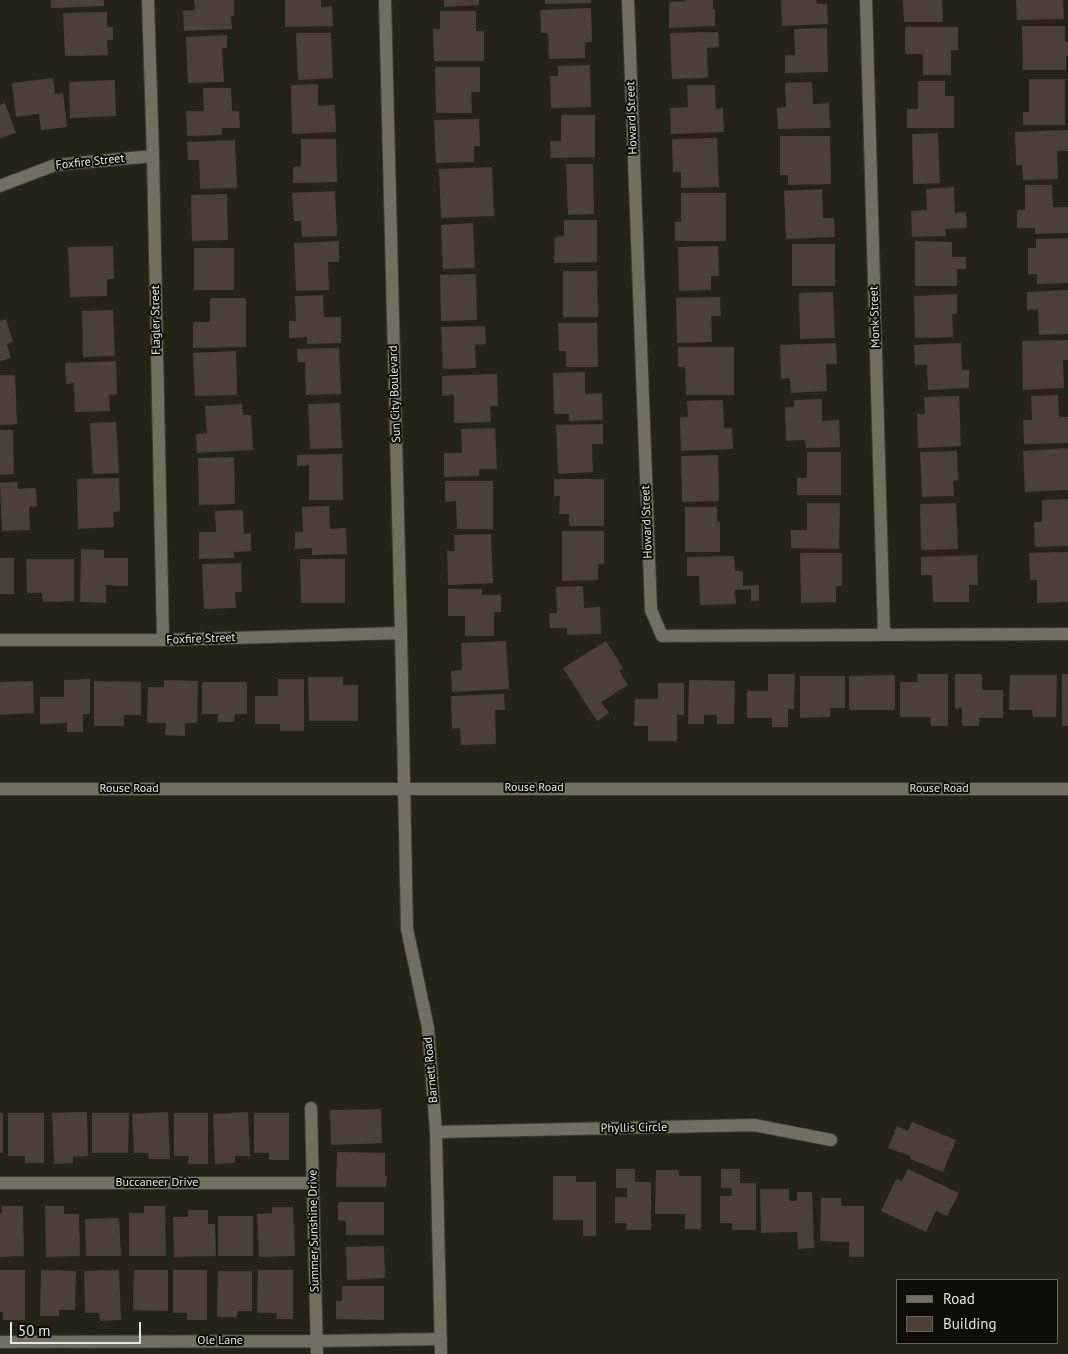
<!DOCTYPE html>
<style>
body{margin:0}
#map{position:relative;width:1068px;height:1354px;overflow:hidden;background:#252316;font-family:"PT Sans",sans-serif}
canvas{display:block}
.legend{position:absolute;left:896px;top:1279px;width:162px;height:65px;box-sizing:border-box;background:#0d0c07;border:1px solid #64635d;margin:0;padding:6px 9px;list-style:none;font-size:15px;color:#e7e6dd}
.legend li{display:flex;align-items:center;gap:10px;height:25px}
.legend b{width:25px;border:1px solid #64635d}
.scale{position:absolute;left:10px;top:1322px;width:131px;height:22px;box-sizing:border-box;border:2px solid #e7e6dd;border-top:0;padding-left:6px;font-size:15px;line-height:18px;white-space:nowrap;color:#e7e6dd;-webkit-text-stroke:4px #0d0c07;paint-order:stroke}
</style>
<div id="map">
<canvas width="1068" height="1354"></canvas>
<ul class="legend">
<li><b style="height:6px;background:#726f60"></b>Road</li>
<li><b style="height:14px;background:#4a4035"></b>Building</li>
</ul>
<div class="scale">50 m</div>
</div>
<script>
const g = document.querySelector('canvas').getContext('2d');
g.lineJoin = 'round';
function paint(path, color) {
  g.fillStyle = color;
  g.fill(path, 'evenodd');
}
function shape(rows) {
  const path = new Path2D();
  for (const r of rows) {
    path.moveTo(r[0], r[1]);
    for (let i = 2; i < r.length; i += 2) path.lineTo(r[i], r[i + 1]);
  }
  return path;
}
function stroke(path, color, width, dash) {
  g.strokeStyle = color;
  g.lineWidth = width;
  g.lineCap = dash ? 'butt' : 'round';
  g.setLineDash(dash || []);
  g.stroke(path);
}
function write(font, color, halo, rows, align = 'center') {
  g.font = font + ' "PT Sans",sans-serif';
  g.lineWidth = 4;
  g.setLineDash([]);
  g.textBaseline = 'middle';
  g.strokeStyle = halo;
  g.fillStyle = color;
  for (const [text, x, y, turn = 0] of rows) {
    g.save();
    g.translate(x, y);
    g.rotate((+turn || 0) * Math.PI / 180);
    g.textAlign = isNaN(turn) ? turn : align;
    if (halo) g.strokeText(text, 0, 0);
    g.fillText(text, 0, 0);
    g.restore();
  }
}
paint(shape([
 [51,0,104,0,104,6,51,8],
 [194,0,234,0,234,16,231,16,232,29,184,31,183,11,195,10],
 [285,0,321,0,321,7,332,6,333,26,285,27],
 [444,0,479,0,479,5,444,7],
 [545,0,591,0,591,3,545,4],
 [685,0,713,0,713,9,715,9,715,26,669,28,669,2,685,1],
 [781,0,816,0,817,4,827,4,828,24,782,26],
 [903,0,942,0,943,22,904,22],
 [1016,0,1063,0,1064,19,1017,20],
 [591,8,592,42,585,42,585,58,549,59,548,33,541,33,540,10],
 [440,11,476,11,476,31,484,31,484,61,434,61,433,29,440,29],
 [107,12,107,27,113,27,113,40,107,40,108,55,65,56,63,13],
 [1022,26,1065,26,1065,42,1068,42,1068,56,1066,56,1066,70,1023,70],
 [905,27,958,27,958,50,951,50,951,75,923,75,923,54,905,54],
 [827,28,828,72,785,73,785,55,795,55,794,29],
 [718,32,719,47,707,48,708,78,672,79,670,33],
 [296,33,331,33,333,78,298,80],
 [227,35,227,48,222,48,224,82,188,83,186,37],
 [590,65,591,107,551,108,550,76,558,76,558,66],
 [435,67,480,67,480,92,471,92,472,113,436,113],
 [53,78,55,94,63,93,67,127,41,130,39,114,16,117,12,83],
 [1029,79,1065,79,1065,125,1023,125,1023,112,1029,112],
 [115,80,116,116,70,118,69,82],
 [918,81,945,81,945,96,954,96,954,128,907,128,907,109,918,109],
 [812,82,813,104,829,103,830,128,778,129,777,108,786,107,785,83],
 [318,84,318,106,335,105,336,132,292,134,291,85],
 [687,85,715,85,716,109,723,108,724,132,671,134,670,108,688,107],
 [203,88,231,88,232,111,239,111,240,128,222,128,222,135,187,136,186,111,204,111],
 [5,103,16,133,0,138,0,105],
 [561,115,595,115,595,157,551,158,550,141,561,141],
 [479,119,480,146,474,146,474,162,436,163,434,120],
 [1068,130,1068,151,1057,151,1058,179,1023,180,1022,165,1016,165,1015,132],
 [938,133,940,183,913,184,912,134],
 [780,136,830,136,831,184,788,185,788,175,780,175],
 [717,138,719,187,681,188,681,172,673,172,672,139],
 [301,139,336,139,337,182,293,183,293,167,301,166],
 [235,140,237,188,200,189,199,160,188,160,187,142],
 [566,164,593,164,594,214,568,215],
 [492,167,494,216,441,218,439,169],
 [1025,185,1052,185,1053,207,1068,207,1068,233,1035,234,1035,228,1017,228,1017,210,1025,210],
 [954,187,955,213,966,212,967,228,945,229,946,236,912,237,911,211,927,210,926,189],
 [822,189,823,218,834,218,835,237,786,239,784,191],
 [335,191,337,236,302,237,301,221,294,221,292,193],
 [681,193,726,193,726,241,675,241,675,222,681,222],
 [227,194,228,240,192,241,191,195],
 [564,220,597,220,597,262,554,263,555,237,564,236],
 [473,223,475,268,443,269,441,225],
 [1068,238,1068,283,1037,284,1037,274,1028,274,1028,248,1036,248,1036,239],
 [339,241,339,262,328,262,329,290,296,291,294,243],
 [915,241,952,242,952,257,966,257,966,269,957,269,957,286,915,286],
 [792,244,835,244,835,286,792,286],
 [113,246,114,279,107,279,107,296,70,297,68,247],
 [718,246,719,276,711,276,711,290,679,291,678,247],
 [194,248,234,248,234,290,194,290],
 [563,271,597,271,598,317,563,317],
 [476,274,477,320,441,321,440,275],
 [1068,290,1068,334,1039,335,1038,309,1027,310,1027,292],
 [833,292,835,338,800,339,799,293],
 [957,294,957,314,952,314,953,337,915,338,914,296],
 [323,295,324,317,341,317,341,343,307,344,307,337,289,338,289,321,296,321,295,296],
 [720,297,721,316,711,316,712,342,677,343,676,298],
 [210,298,246,298,246,347,193,348,193,322,210,322],
 [113,310,115,356,83,357,82,311],
 [6,319,13,342,7,344,11,358,0,361,0,321],
 [558,323,597,323,598,367,566,367,566,351,559,351],
 [485,326,486,344,475,345,476,368,443,369,441,327],
 [1068,340,1068,360,1063,360,1064,388,1023,390,1022,341],
 [836,343,837,364,826,364,827,391,791,393,790,378,781,379,780,345],
 [961,343,962,370,969,370,969,388,928,390,927,365,915,365,914,345],
 [678,347,734,347,734,395,686,395,685,367,678,367],
 [339,348,341,394,306,395,305,362,298,362,297,349],
 [236,351,237,395,195,396,193,353],
 [116,361,117,394,109,395,110,411,75,412,74,383,66,384,65,363],
 [585,372,585,394,602,393,603,420,569,421,569,414,554,414,553,373],
 [497,374,498,406,490,406,491,422,454,423,454,395,442,396,442,376],
 [0,375,15,375,17,424,0,425],
 [1058,395,1059,417,1068,417,1068,443,1024,444,1023,420,1032,420,1031,396],
 [959,396,961,446,918,448,917,414,925,414,924,397],
 [822,399,822,421,839,420,840,447,806,448,805,440,786,441,785,407,794,407,794,400],
 [723,400,724,428,732,428,733,449,681,451,680,417,688,417,687,401],
 [340,403,342,448,310,449,308,404],
 [242,404,243,415,251,415,253,450,197,453,196,434,207,433,205,406],
 [116,422,119,473,93,474,90,423],
 [603,424,603,444,592,444,593,472,558,474,556,425],
 [495,428,497,469,479,469,479,476,444,477,444,453,462,453,461,429],
 [0,430,13,430,14,474,0,475],
 [1068,448,1068,490,1025,492,1023,451],
 [957,451,958,480,953,481,954,496,922,497,920,452],
 [807,452,841,452,841,495,797,495,797,478,807,478],
 [342,454,343,500,309,500,309,465,297,466,297,455],
 [718,455,719,501,682,502,681,456],
 [234,457,235,504,199,505,198,458],
 [119,478,120,511,113,512,114,527,78,529,77,479],
 [554,479,604,479,604,526,569,526,569,514,559,514,560,496,554,496],
 [445,481,493,481,493,529,457,529,456,501,445,502],
 [17,482,18,489,36,488,37,506,29,507,30,530,2,531,0,483],
 [1068,499,1068,546,1035,547,1034,522,1042,522,1042,500],
 [807,503,840,503,839,549,791,548,791,530,807,530],
 [956,503,958,549,921,550,920,504],
 [329,506,330,529,346,528,347,554,312,555,312,548,295,549,295,532,303,532,302,507],
 [685,507,717,507,717,522,720,522,720,552,685,552],
 [243,510,244,534,251,533,251,551,234,552,234,558,199,559,199,532,216,532,215,511],
 [562,531,604,531,604,564,598,564,598,580,562,581],
 [491,534,493,583,448,585,447,551,455,551,454,535],
 [81,549,104,550,104,558,128,558,128,586,106,585,106,603,80,602],
 [1068,552,1068,602,1037,603,1037,580,1030,580,1029,553],
 [800,553,842,553,842,586,836,586,836,602,801,603],
 [977,555,978,585,969,585,969,602,933,602,932,575,921,575,921,557],
 [734,556,735,571,743,571,743,586,759,585,759,601,751,601,751,589,735,590,736,604,700,605,699,576,687,576,687,557],
 [0,558,14,558,14,594,0,594],
 [26,559,74,559,74,601,43,602,42,593,27,593],
 [300,559,345,559,345,603,301,603],
 [241,563,242,592,235,592,236,608,204,609,202,564],
 [583,586,584,608,600,607,601,634,567,635,567,628,550,628,549,613,557,613,556,587],
 [448,589,482,589,482,595,501,595,501,612,494,612,494,636,465,636,465,616,448,616],
 [506,641,509,689,452,692,451,671,462,670,461,643],
 [606,641,623,668,619,671,628,685,601,702,609,713,597,721,563,668],
 [768,674,795,674,794,709,788,709,788,727,772,727,772,718,747,718,747,691,768,691],
 [917,674,948,674,948,726,931,726,930,717,900,717,900,682,918,682],
 [955,674,982,674,982,690,1003,690,1003,718,979,718,979,726,962,726,962,708,955,709],
 [1062,674,1068,674,1068,726,1062,726],
 [895,675,895,710,849,710,849,676],
 [1010,675,1057,675,1056,717,1033,717,1032,710,1009,710],
 [800,676,845,676,845,708,830,708,830,717,800,718],
 [308,677,343,677,343,685,358,685,358,721,309,721],
 [90,679,90,714,83,714,83,732,67,732,67,723,40,724,40,697,64,697,64,680],
 [278,679,304,679,304,731,280,731,280,724,255,724,255,696,278,696],
 [164,680,198,681,197,723,185,723,185,736,165,735,166,723,147,723,148,687,164,687],
 [689,680,735,681,734,724,717,724,717,715,704,715,704,724,688,724],
 [33,681,34,713,0,715,0,682],
 [94,681,141,682,141,715,124,715,124,726,94,726],
 [202,682,247,682,247,714,235,714,234,722,218,722,218,714,202,714],
 [658,683,684,683,684,715,677,715,677,741,648,741,648,726,634,726,635,699,658,699],
 [504,694,505,710,495,710,496,744,461,745,460,728,452,729,451,696],
 [381,1109,382,1143,331,1145,330,1110],
 [87,1112,88,1156,73,1157,73,1163,54,1164,52,1113],
 [168,1112,170,1159,149,1159,148,1153,134,1153,132,1114],
 [248,1112,250,1156,235,1156,235,1163,215,1164,213,1114],
 [0,1113,3,1113,3,1153,0,1153],
 [8,1113,44,1113,44,1163,25,1163,25,1156,8,1156],
 [92,1113,129,1113,128,1153,92,1153],
 [174,1113,208,1113,208,1164,188,1164,189,1156,174,1156],
 [254,1113,289,1113,289,1160,269,1160,269,1153,254,1153],
 [912,1122,956,1140,943,1172,910,1159,911,1156,888,1148,897,1126,908,1131],
 [337,1152,385,1153,385,1176,387,1176,386,1187,336,1187],
 [616,1169,635,1169,635,1182,651,1182,651,1230,626,1230,627,1223,615,1223,615,1197,627,1197,627,1188,616,1188],
 [721,1169,740,1169,740,1183,756,1183,756,1230,732,1230,732,1223,720,1223,720,1196,732,1196,731,1188,721,1188],
 [908,1169,959,1193,947,1216,936,1211,926,1232,881,1211,896,1179,902,1181],
 [656,1170,679,1170,679,1176,701,1176,701,1229,685,1229,685,1214,655,1214],
 [553,1176,576,1176,576,1182,596,1182,596,1236,583,1236,583,1220,553,1220],
 [760,1189,789,1189,789,1201,797,1201,797,1192,812,1192,814,1248,798,1249,797,1232,761,1233],
 [821,1198,841,1198,841,1206,864,1206,864,1257,849,1257,849,1242,820,1241],
 [338,1202,384,1202,384,1235,346,1235,346,1221,338,1220],
 [2,1206,23,1206,24,1256,0,1257,0,1213,2,1213],
 [45,1206,64,1206,64,1214,79,1214,80,1256,46,1257],
 [144,1206,165,1206,166,1256,129,1256,129,1213,144,1213],
 [272,1207,293,1207,295,1256,259,1257,257,1214,272,1213],
 [188,1210,208,1210,208,1224,215,1224,216,1256,174,1257,173,1217,188,1217],
 [218,1216,253,1216,253,1256,218,1256],
 [119,1218,121,1256,86,1256,85,1219],
 [384,1246,385,1278,347,1280,346,1247],
 [0,1270,25,1270,25,1320,3,1320,3,1312,0,1312],
 [41,1270,76,1271,75,1310,59,1310,59,1316,40,1316],
 [119,1270,121,1320,100,1321,99,1313,85,1313,84,1271],
 [134,1270,168,1270,168,1311,133,1310],
 [173,1270,207,1270,207,1320,187,1320,187,1313,173,1313],
 [258,1270,293,1270,293,1319,276,1319,277,1313,257,1313],
 [218,1271,252,1271,252,1311,237,1311,237,1317,217,1317],
 [342,1286,384,1286,384,1320,336,1319,336,1301,342,1301]
]), '#4a4035');
const street = shape([
 [148,0,153,156,163,640],
 [628,0,651,610,662,636,1068,634],
 [866,0,884,635],
 [0,186,55,165,153,156],
 [0,640,163,640,401,633],
 [311,1108,317,1354],
 [436,1132,754,1125,831,1140],
 [0,1183,313,1183],
 [0,1342,317,1341,441,1339]
]);
const secondary = shape([
 [385,0,401,633,407,929,428,1028,436,1132,441,1354],
 [0,789,1068,789]
]);
stroke(street, '#3f3c32', 14);
stroke(secondary, '#3f3c32', 14);
stroke(street, '#726f60', 12);
stroke(secondary, '#726f60', 12);
write('12px', '#e7e6dd', '#0d0c07', [
 ["Howard Street",632,118,-92],
 ["Foxfire Street",90,162,-6],
 ["Monk Street",875,317,-92],
 ["Flagler Street",156,320,-91],
 ["Sun City Boulevard",395,394,-92],
 ["Howard Street",647,522,-92],
 ["Foxfire Street",201,639,-2],
 ["Rouse Road",534,788],
 ["Rouse Road",129,789],
 ["Rouse Road",939,789],
 ["Barnett Road",431,1070,-95],
 ["Phyllis Circle",634,1128,-1],
 ["Buccaneer Drive",157,1183],
 ["Summer Sunshine Drive",314,1231,-91],
 ["Ole Lane",220,1341]
]);
</script>
